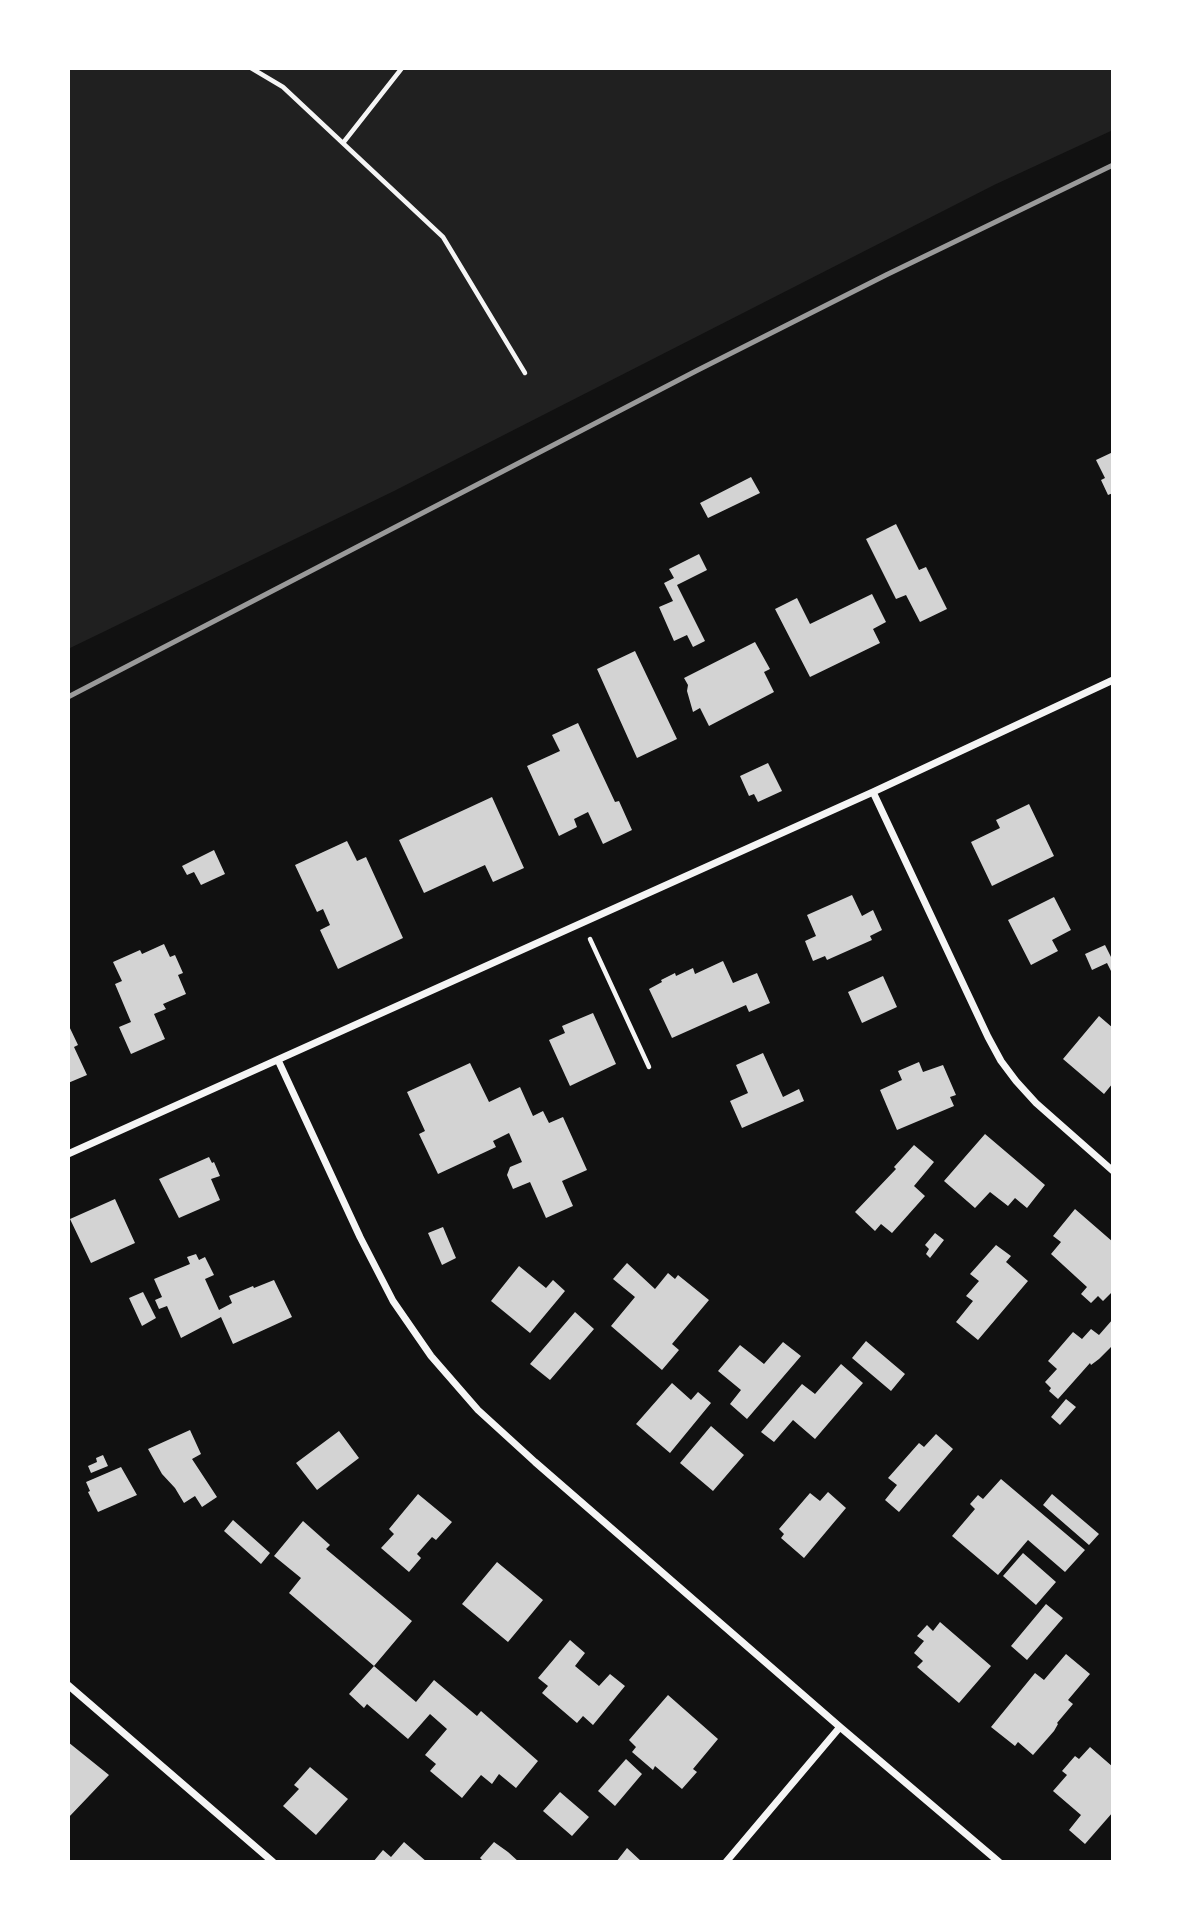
<!DOCTYPE html>
<style>
body{margin:0}
#map{position:relative;width:1181px;height:1930px;overflow:hidden;background:#111;font-family:Mulish,sans-serif}
canvas{display:block}
.frame{position:absolute;inset:0;border:70px solid #fff;pointer-events:none}
</style>
<div id="map">
<canvas width="1181" height="1930"></canvas>
<div class="frame"></div>
</div>
<script>
const g = document.querySelector('canvas').getContext('2d');
g.lineJoin = 'round';
function paint(path, color) {
  g.fillStyle = color;
  g.fill(path, 'evenodd');
}
function shape(rows) {
  const path = new Path2D();
  for (const r of rows) {
    path.moveTo(r[0], r[1]);
    for (let i = 2; i < r.length; i += 2) path.lineTo(r[i], r[i + 1]);
  }
  return path;
}
function stroke(path, color, width, dash) {
  g.strokeStyle = color;
  g.lineWidth = width;
  g.lineCap = dash ? 'butt' : 'round';
  g.setLineDash(dash || []);
  g.stroke(path);
}
paint(shape([
 [68,68,1113,68,1113,130,994,185,394,491,68,649]
]), '#202020');
paint(shape([
 [1113,452,1113,493,1108,495,1101,480,1105,478,1096,460],
 [751,477,760,493,708,518,700,503],
 [896,524,919,570,926,567,947,609,920,622,906,595,896,599,866,539],
 [699,554,707,570,677,585,705,641,693,647,687,635,674,641,659,607,673,601,664,583,674,578,669,569],
 [872,594,886,622,873,629,880,643,810,677,775,609,797,598,810,624],
 [755,642,770,669,764,672,774,692,709,726,700,708,693,712,687,691,688,685,684,678],
 [635,651,677,739,637,758,597,669],
 [578,723,615,802,619,801,632,830,603,844,588,812,574,819,577,827,559,836,527,766,560,751,552,735],
 [768,763,782,791,758,802,754,794,749,796,740,776],
 [492,797,524,868,493,882,485,865,424,893,399,840],
 [1029,804,1054,856,992,886,971,842,1000,828,996,820],
 [347,841,357,861,366,857,403,938,338,969,320,930,330,925,323,909,317,912,295,865],
 [214,850,225,874,201,885,194,872,187,875,182,866],
 [852,895,862,916,873,910,882,930,870,936,872,940,827,960,825,956,813,961,805,941,816,936,807,915],
 [1054,897,1071,930,1052,940,1058,951,1031,965,1008,920],
 [164,944,170,957,175,955,183,973,178,975,186,994,163,1004,166,1009,154,1014,165,1039,131,1054,119,1027,131,1022,115,984,122,981,113,962,140,950,142,954],
 [1105,945,1113,961,1113,975,1107,963,1092,970,1085,954],
 [723,961,733,983,757,973,770,1003,749,1012,746,1005,672,1038,649,989,662,982,661,980,675,973,676,976,693,968,695,974],
 [883,976,897,1007,862,1023,848,992],
 [593,1013,616,1064,570,1086,549,1040,565,1033,562,1026],
 [1099,1016,1113,1028,1113,1083,1104,1094,1063,1059],
 [68,1024,78,1045,74,1047,87,1075,68,1083],
 [763,1053,783,1097,799,1089,804,1101,742,1128,730,1101,748,1093,736,1065],
 [919,1062,923,1072,943,1065,956,1095,950,1097,954,1106,897,1130,880,1090,902,1080,898,1071],
 [470,1063,489,1102,520,1087,533,1116,543,1111,549,1123,563,1117,587,1170,562,1181,573,1206,546,1218,530,1182,513,1189,507,1175,510,1167,522,1162,509,1133,493,1141,496,1147,438,1174,419,1134,425,1131,407,1092],
 [985,1134,1045,1185,1027,1208,1015,1198,1008,1206,990,1192,975,1208,944,1181],
 [914,1145,934,1162,914,1186,925,1196,892,1233,881,1224,875,1231,855,1212,896,1169,894,1167],
 [209,1157,212,1163,214,1162,220,1176,211,1179,220,1200,179,1218,159,1179],
 [115,1199,135,1243,91,1263,70,1219],
 [1075,1209,1113,1242,1113,1291,1103,1301,1098,1296,1091,1303,1081,1294,1087,1287,1051,1254,1061,1242,1053,1236],
 [443,1227,456,1258,442,1265,428,1233],
 [935,1233,944,1240,930,1258,926,1254,929,1249,925,1245],
 [996,1245,1011,1256,1006,1262,1028,1281,978,1340,956,1322,973,1301,966,1296,979,1281,970,1274],
 [196,1254,199,1260,205,1257,214,1275,205,1279,219,1310,232,1303,229,1296,253,1286,254,1288,274,1280,292,1317,233,1344,221,1317,181,1338,167,1306,159,1309,155,1300,162,1297,154,1279,190,1264,187,1257],
 [627,1263,655,1289,668,1273,675,1279,678,1275,709,1300,672,1344,679,1350,662,1370,611,1326,635,1297,613,1279],
 [519,1266,546,1288,553,1280,565,1291,530,1333,491,1301],
 [143,1292,156,1318,142,1326,129,1298],
 [575,1312,594,1329,550,1380,530,1364],
 [1113,1319,1113,1349,1111,1347,1099,1359,1091,1365,1090,1363,1058,1399,1049,1391,1051,1388,1045,1382,1057,1369,1048,1361,1073,1332,1082,1339,1091,1329,1099,1335],
 [866,1341,905,1374,891,1391,852,1358],
 [783,1342,801,1356,747,1419,730,1404,741,1390,718,1371,740,1345,764,1364],
 [841,1364,863,1383,815,1439,793,1420,774,1442,761,1432,802,1384,815,1394],
 [672,1383,691,1400,698,1392,711,1403,670,1453,636,1424],
 [1066,1399,1076,1407,1060,1425,1051,1417],
 [711,1426,744,1455,713,1491,680,1463],
 [190,1430,201,1454,192,1459,217,1497,202,1507,195,1496,184,1503,175,1488,162,1474,148,1449],
 [339,1431,359,1458,317,1490,296,1463],
 [936,1434,953,1449,899,1512,885,1500,897,1485,888,1478,919,1443,924,1447],
 [103,1455,108,1466,91,1473,88,1466,97,1462,96,1458],
 [121,1467,137,1495,98,1512,88,1492,90,1491,86,1482],
 [1001,1479,1085,1550,1065,1572,1028,1540,998,1575,952,1536,975,1509,970,1504,978,1495,983,1499],
 [828,1492,846,1508,804,1558,781,1538,784,1534,779,1529,810,1493,820,1501],
 [418,1494,452,1522,436,1540,432,1537,417,1554,421,1558,409,1572,381,1548,394,1534,389,1529],
 [1052,1494,1099,1534,1089,1545,1043,1505],
 [233,1520,270,1553,261,1564,224,1531],
 [303,1521,330,1545,326,1549,412,1621,374,1666,289,1593,301,1578,274,1556],
 [1023,1553,1056,1582,1036,1605,1003,1576],
 [497,1562,543,1600,508,1642,462,1604],
 [1046,1604,1063,1618,1027,1660,1011,1646],
 [940,1622,991,1666,959,1703,917,1667,923,1661,914,1653,924,1641,917,1636,927,1625,933,1631],
 [570,1640,585,1653,575,1666,599,1686,610,1674,625,1686,593,1725,583,1716,577,1723,542,1693,548,1686,538,1678],
 [1066,1654,1090,1674,1068,1700,1073,1704,1057,1723,1058,1724,1054,1731,1033,1755,1018,1742,1015,1746,991,1727,1035,1673,1044,1680],
 [374,1666,416,1702,434,1680,477,1716,481,1711,538,1761,516,1788,499,1774,492,1784,481,1775,462,1798,430,1771,436,1764,425,1755,447,1729,430,1714,408,1739,367,1704,364,1708,349,1694],
 [668,1695,718,1739,693,1769,697,1772,682,1789,655,1766,653,1770,632,1752,636,1747,629,1740],
 [68,1742,109,1775,68,1818],
 [1090,1747,1113,1767,1113,1812,1085,1844,1069,1830,1081,1815,1053,1791,1067,1775,1062,1771,1075,1756,1079,1759],
 [626,1759,642,1774,615,1806,598,1791],
 [310,1767,348,1799,316,1835,283,1806,299,1789,294,1785],
 [560,1792,589,1817,572,1836,543,1811],
 [404,1842,427,1862,373,1862,383,1850,391,1857],
 [494,1842,508,1852,519,1862,484,1862,480,1858],
 [627,1848,642,1862,616,1862]
]), '#d3d3d3');
stroke(shape([
 [251,68,283,87,443,237,525,373],
 [343,143,402,68],
 [590,939,649,1067]
]), '#f5f5f5', 4.5);
stroke(shape([
 [873,792,988,1037,1001,1061,1016,1081,1036,1103,1113,1171],
 [278,1060,360,1237,393,1301,431,1356,478,1410,535,1462,840,1727,999,1862],
 [68,1154,873,792,1113,680],
 [68,1685,273,1862],
 [726,1862,840,1727]
]), '#f5f5f5', 7);
stroke(shape([
 [68,697,696,371,886,275,1113,165]
]), '#9a9a9a', 5);
</script>
